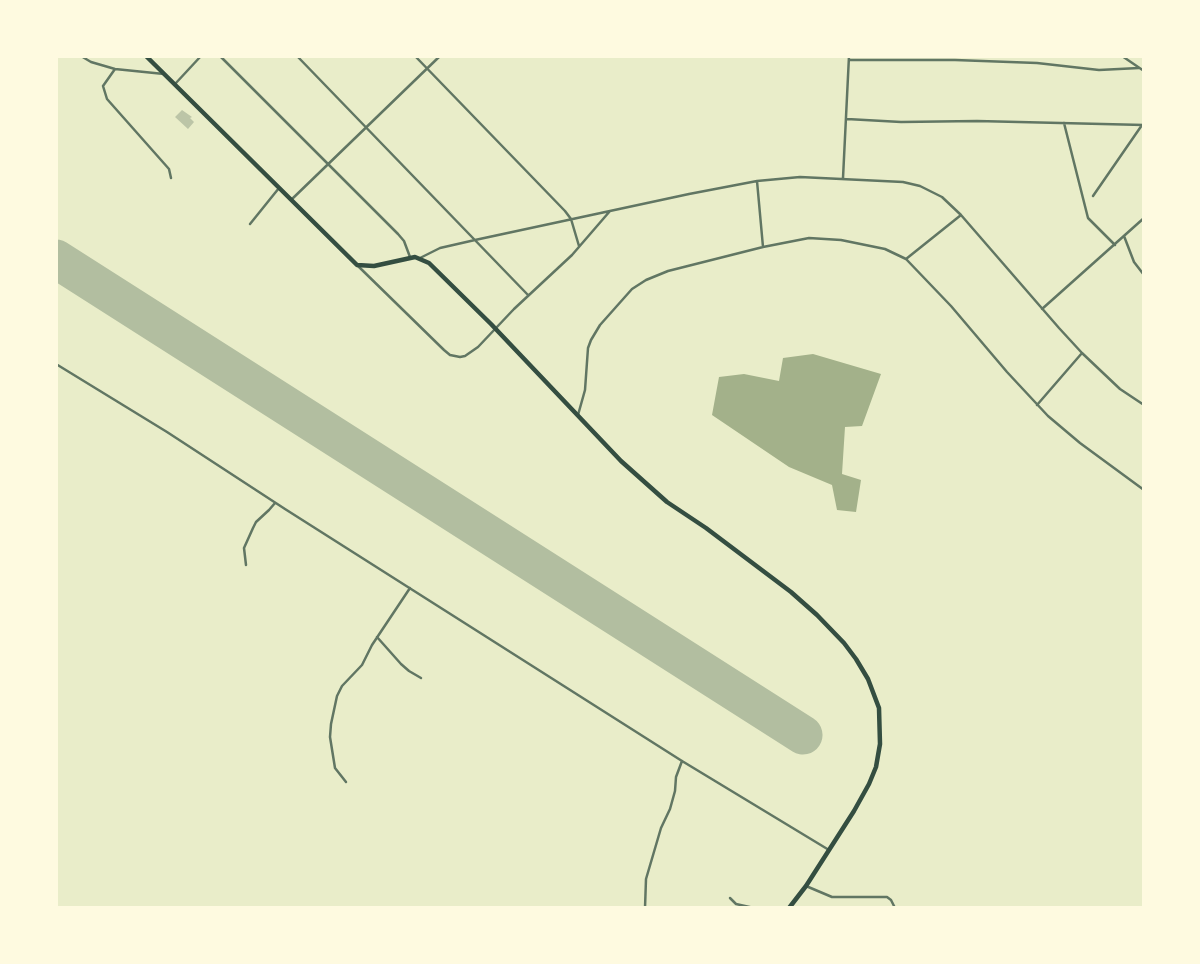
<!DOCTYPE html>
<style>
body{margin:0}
#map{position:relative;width:1200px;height:964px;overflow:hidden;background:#e9edc9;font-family:Roboto,sans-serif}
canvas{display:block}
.frame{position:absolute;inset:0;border:58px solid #fefae0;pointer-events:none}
</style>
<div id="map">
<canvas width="1200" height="964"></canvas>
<div class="frame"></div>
</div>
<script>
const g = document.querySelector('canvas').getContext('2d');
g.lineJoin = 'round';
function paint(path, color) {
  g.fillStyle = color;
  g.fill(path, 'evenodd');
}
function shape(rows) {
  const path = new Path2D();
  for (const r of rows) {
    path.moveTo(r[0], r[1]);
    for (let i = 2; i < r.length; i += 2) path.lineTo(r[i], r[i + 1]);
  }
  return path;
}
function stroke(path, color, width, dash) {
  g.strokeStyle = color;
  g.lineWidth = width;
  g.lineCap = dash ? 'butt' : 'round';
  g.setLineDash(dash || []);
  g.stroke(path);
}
paint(shape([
 [813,354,881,374,862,426,845,427,842,474,861,480,856,512,837,510,832,485,789,467,712,415,719,377,744,374,779,381,783,358]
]), '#a3b18a');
stroke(shape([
 [56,259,803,735]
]), '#b2bea0', 39);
paint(shape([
 [182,110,192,117,190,118,194,122,188,129,175,117]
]), '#bcc5a7');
stroke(shape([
 [81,56,91,62,115,69,164,74],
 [220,56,398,234,404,241,410,257],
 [297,56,528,295],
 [415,56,565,211,571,219,579,246],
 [1122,56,1144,71],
 [849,60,955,60,1037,63,1099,70,1139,68],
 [115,69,103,86,107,99,169,169,171,178],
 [175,84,201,56],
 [847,119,901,122,977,121,1144,125],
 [1064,123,1088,218,1115,245],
 [843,178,849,56],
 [757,181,763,247],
 [1093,196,1142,125],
 [291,200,440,56],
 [250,224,279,188],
 [1124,236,1134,262,1144,275],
 [420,258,440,248,475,240,689,194,757,181,800,177,903,182,920,186,942,197,961,215,1059,328,1082,353,1120,389,1144,405],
 [906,259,961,215],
 [358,266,444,350,450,355,460,357,465,356,478,347,514,309,572,255,610,211],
 [1042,309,1144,218],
 [56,364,167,432,285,509,682,761,829,850],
 [1037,405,1082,353],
 [578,415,585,390,588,348,591,340,600,325,632,289,646,280,668,271,763,247,809,238,841,240,885,249,906,259,951,306,1007,372,1048,416,1080,443,1144,490],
 [246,565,244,548,253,528,256,522,269,510,275,503],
 [377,637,401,664,409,671,421,678],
 [346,782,335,768,330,737,331,724,337,696,342,686,362,665,372,645,410,588],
 [806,886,832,897,887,897,891,900,895,908],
 [730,898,736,904,754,908],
 [645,908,646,879,661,828,670,809,675,791,676,777,682,761]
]), '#617663', 2.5);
stroke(shape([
 [146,56,357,265,374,266,415,257,429,263,491,324,621,461,667,502,706,528,791,592,817,615,844,643,856,659,868,679,879,708,880,744,876,767,869,784,854,811,806,886,789,908]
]), '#344e41', 4.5);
</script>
